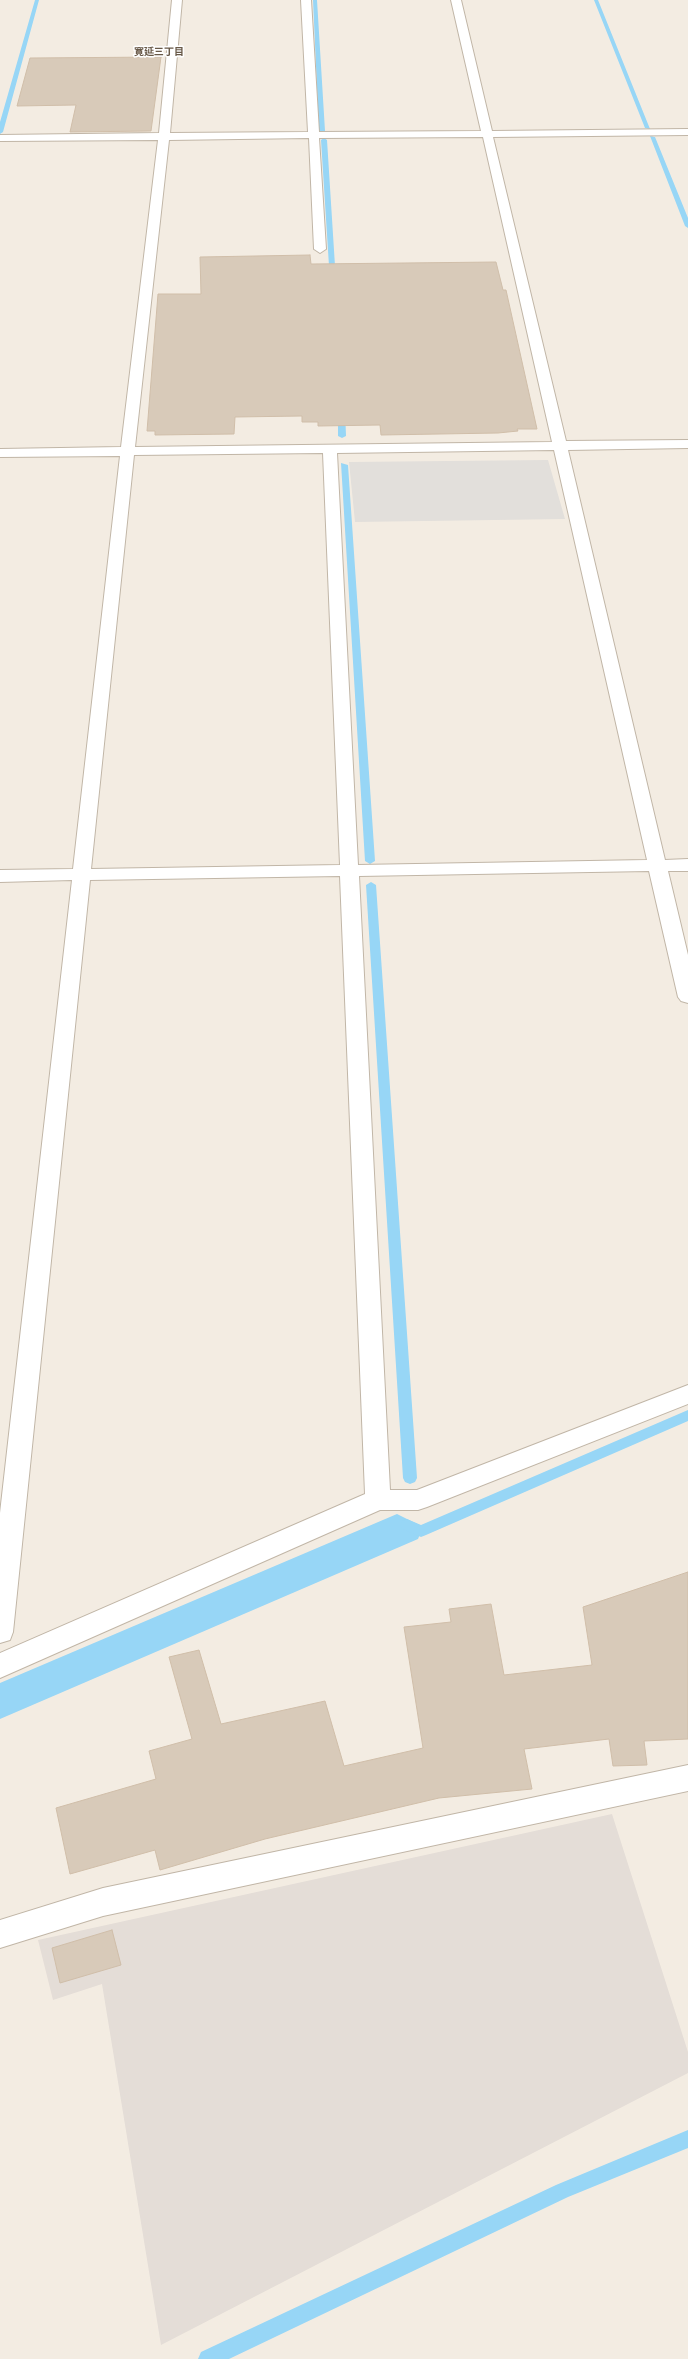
<!DOCTYPE html>
<meta charset="utf-8">
<style>
body{margin:0}
canvas{display:block;background:#f3ece2}
</style>
<canvas width="688" height="2359"></canvas>
<script>
const g = document.querySelector('canvas').getContext('2d');
g.lineJoin = 'round';
function paint(path, color) {
  g.fillStyle = color;
  g.fill(path, 'evenodd');
}
function shape(rows) {
  const path = new Path2D();
  for (const r of rows) {
    path.moveTo(r[0], r[1]);
    for (let i = 2; i < r.length; i += 2) path.lineTo(r[i], r[i + 1]);
  }
  return path;
}
function stroke(path, color, width, dash) {
  g.strokeStyle = color;
  g.lineWidth = width;
  g.lineCap = dash ? 'butt' : 'round';
  g.setLineDash(dash || []);
  g.stroke(path);
}
function write(font, color, halo, rows, align = 'center') {
  g.font = font + ' Inter,"Noto Sans JP",sans-serif';
  g.lineWidth = 3;
  g.setLineDash([]);
  g.textBaseline = 'middle';
  g.strokeStyle = halo;
  g.fillStyle = color;
  for (const [text, x, y, turn = 0] of rows) {
    g.save();
    g.translate(x, y);
    g.rotate((+turn || 0) * Math.PI / 180);
    g.textAlign = isNaN(turn) ? turn : align;
    if (halo) g.strokeText(text, 0, 0);
    g.fillText(text, 0, 0);
    g.restore();
  }
}
paint(shape([
 [612,1814,688,2052,688,2073,161,2345,102,1984,53,2000,38,1940]
]), '#e4ddd7');
paint(shape([
 [548,460,565,519,355,522,349,462]
]), '#e2dfdb');
paint(shape([
 [397,1514,423,1527,418,1539,0,1719,0,1683]
]), '#97d6f6');
paint(shape([
 [35,0,39,0,3,132,0,134,0,122,35,0],
 [313,0,317,0,325,131,322,133,319,131,313,0],
 [594,0,598,0,650,129,645,128,594,0],
 [650,136,655,137,688,218,688,228,685,226,650,136],
 [324,138,327,140,335,266,332,268,329,266,321,140,324,138],
 [338,407,345,409,346,436,342,438,338,436,338,407],
 [341,463,348,465,375,861,370,864,365,861,341,463],
 [371,882,376,885,417,1478,415,1482,410,1484,405,1482,403,1478,366,885,371,882],
 [688,1410,688,1421,426,1535,421,1537,416,1535,402,1529,400,1525,402,1521,407,1519,421,1525,688,1410],
 [688,2130,688,2148,568,2197,229,2359,198,2359,201,2352,556,2185,688,2130]
]), '#97d6f6');
const building = shape([
 [161,57,151,131,70,132,76,105,17,106,30,58,161,57],
 [310,255,311,264,496,262,503,290,506,290,537,429,517,429,518,431,498,433,381,435,380,425,318,426,318,422,302,422,302,416,235,417,234,434,155,435,155,431,147,431,158,294,201,294,200,257,310,255],
 [688,1572,688,1739,644,1741,647,1765,613,1766,609,1739,524,1749,532,1789,439,1798,265,1839,160,1870,155,1850,70,1874,56,1808,156,1779,149,1751,192,1739,169,1657,199,1650,221,1724,325,1701,344,1766,423,1748,404,1627,451,1622,449,1609,491,1604,504,1675,592,1665,583,1607,688,1572],
 [112,1930,121,1965,60,1983,52,1948,112,1930]
]);
paint(building, '#d8cab9');
stroke(building, '#d0bea9', 1);
const minor = shape([
 [172,0,182,0,170,133,308,132,301,0,311,0,319,132,481,131,451,0,461,0,492,131,688,129,688,135,493,137,566,441,688,440,688,448,568,450,665,860,688,859,688,871,668,871,688,955,688,1003,681,1001,678,997,649,871,359,876,390,1490,417,1490,688,1385,688,1404,427,1507,418,1510,380,1510,0,1678,0,1653,365,1494,340,876,90,880,13,1632,10,1640,0,1643,0,1513,72,880,0,882,0,870,73,869,120,456,0,457,0,449,121,447,158,140,0,141,0,135,159,133,172,0],
 [483,137,552,442,135,447,169,140,309,138,314,249,320,253,326,249,319,138,483,137],
 [554,450,647,860,358,865,337,453,554,450],
 [323,453,340,865,91,869,134,455,323,453],
 [688,1765,688,1791,103,1916,0,1948,0,1920,103,1888,688,1765]
]);
stroke(minor, '#c1b6a7', 2);
paint(minor, '#fff');
write('bold 10px', '#685948', '#fff', [
 ["寛延三丁目",159,52]
]);
</script>
